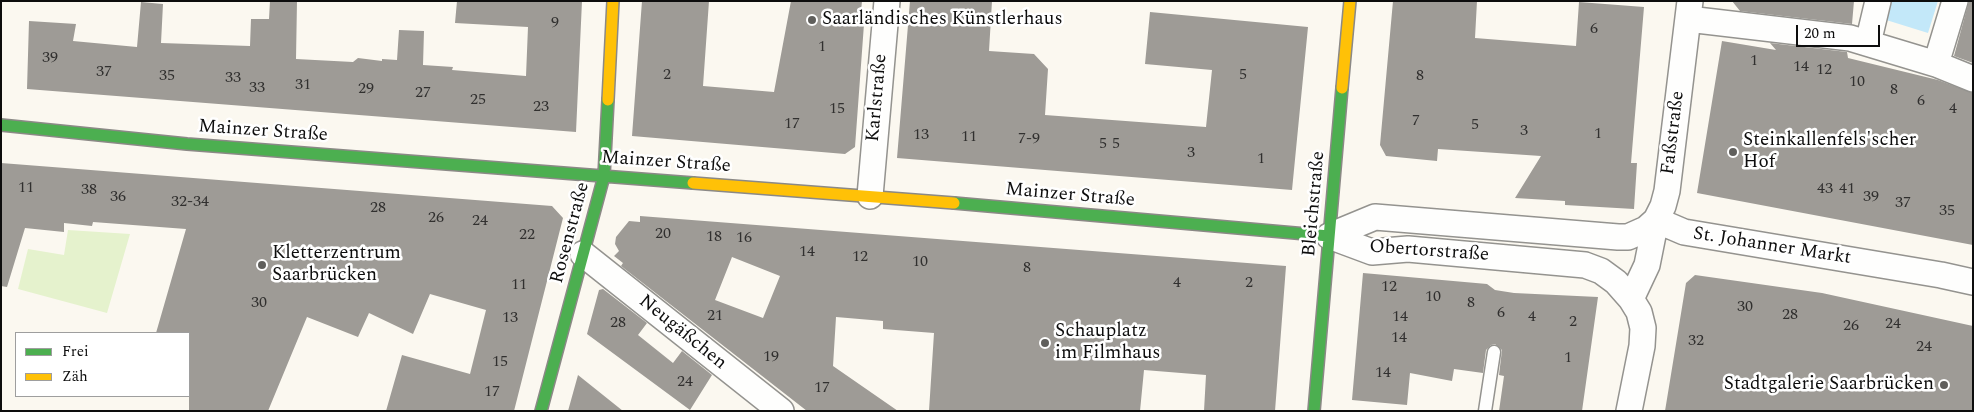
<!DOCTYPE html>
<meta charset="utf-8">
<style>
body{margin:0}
#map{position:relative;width:1974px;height:412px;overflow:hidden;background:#fbf8f0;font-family:Spectral,serif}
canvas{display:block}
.frame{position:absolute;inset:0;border:2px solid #0d0d0d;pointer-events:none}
.legend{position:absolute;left:15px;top:332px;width:175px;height:65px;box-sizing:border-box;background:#fff;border:1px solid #9e9e9e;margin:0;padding:6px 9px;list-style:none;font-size:15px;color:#0d0d0d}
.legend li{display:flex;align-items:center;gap:10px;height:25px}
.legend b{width:25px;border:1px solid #9e9e9e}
.scale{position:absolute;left:1796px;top:25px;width:84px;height:22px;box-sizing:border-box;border:2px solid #0d0d0d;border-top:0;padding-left:6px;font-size:15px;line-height:18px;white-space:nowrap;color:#0d0d0d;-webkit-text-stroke:4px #fff;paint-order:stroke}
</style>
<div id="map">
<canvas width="1974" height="412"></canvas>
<div class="frame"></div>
<ul class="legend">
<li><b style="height:6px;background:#4caf50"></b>Frei</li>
<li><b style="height:6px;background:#ffc107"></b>Zäh</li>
</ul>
<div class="scale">20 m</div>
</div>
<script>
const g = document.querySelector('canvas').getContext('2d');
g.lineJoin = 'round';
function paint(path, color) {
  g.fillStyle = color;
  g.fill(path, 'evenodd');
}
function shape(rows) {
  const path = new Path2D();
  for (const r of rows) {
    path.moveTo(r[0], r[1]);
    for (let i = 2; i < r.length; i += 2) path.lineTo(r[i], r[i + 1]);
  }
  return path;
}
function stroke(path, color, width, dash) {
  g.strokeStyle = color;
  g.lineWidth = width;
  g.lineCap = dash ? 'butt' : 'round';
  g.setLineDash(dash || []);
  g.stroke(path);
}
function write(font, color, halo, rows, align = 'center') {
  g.font = font + ' Spectral,serif';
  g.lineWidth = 5;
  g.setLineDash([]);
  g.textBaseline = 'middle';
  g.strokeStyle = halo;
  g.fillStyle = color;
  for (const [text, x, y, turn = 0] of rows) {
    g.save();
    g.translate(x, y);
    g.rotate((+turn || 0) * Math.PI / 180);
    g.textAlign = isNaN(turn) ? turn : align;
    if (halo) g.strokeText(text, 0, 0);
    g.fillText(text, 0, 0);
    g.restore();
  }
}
paint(shape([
 [68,230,130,234,107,313,18,289,28,249,64,255]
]), '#e5f2cd');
paint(shape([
 [1888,1,1938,1,1928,33,1883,19]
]), '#c3e8f9');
paint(shape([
 [270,1,297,1,296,59,353,62,358,58,382,61,382,59,397,60,399,30,424,31,423,65,453,67,452,70,526,76,528,27,455,23,457,1,582,1,576,132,27,89,29,21,76,24,73,41,137,47,141,2,163,4,161,43,250,46,251,19,269,19],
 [642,1,709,1,703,86,774,92,791,1,862,1,860,23,864,24,855,147,845,154,632,136],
 [910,1,992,1,989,51,1034,54,1048,69,1045,115,1206,127,1212,70,1145,64,1150,12,1308,27,1292,190,897,158],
 [1393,1,1477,1,1475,38,1576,46,1579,2,1644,7,1631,163,1637,163,1634,209,1565,205,1565,201,1515,198,1541,156,1438,149,1437,161,1386,156,1380,145],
 [1732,1,1854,1,1852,24,1740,11],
 [1969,1,1973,1,1973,63,1954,56],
 [1722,41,1776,50,1770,43,1847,52,1848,58,1938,80,1973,93,1973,245,1697,193],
 [1,163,552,206,563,218,514,411,386,411,402,355,470,374,486,310,430,294,413,334,369,313,358,337,307,317,268,411,189,411,189,333,156,333,186,229,93,222,92,226,64,223,64,232,25,228,7,287,1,286],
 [640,216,1286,266,1275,411,1204,411,1206,375,1144,370,1140,411,929,411,934,333,883,329,883,321,836,317,833,366,898,411,807,411,621,266,623,263,614,256,619,251,615,244,616,237,629,221,640,222],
 [732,257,780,276,763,318,715,300],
 [1363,273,1487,284,1495,290,1514,293,1598,297,1582,411,1499,411,1504,376,1499,375,1502,350,1495,344,1491,345,1486,350,1483,373,1454,369,1452,381,1410,373,1407,405,1352,400],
 [1695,275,1822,293,1973,326,1973,411,1665,411,1686,283],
 [603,289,647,323,638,335,673,363,682,351,712,375,690,410,587,334,599,290],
 [578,375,623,411,568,411]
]), '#9e9b96');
const lane = shape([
 [1485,411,1494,352]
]);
const street = shape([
 [1688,19,1850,38,1936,64,1973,79],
 [1868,43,1878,1],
 [1936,64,1955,1],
 [870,196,887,1],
 [1329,236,1375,217,1618,237,1628,237,1646,229,1656,220,1663,206,1667,191,1690,1],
 [1329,236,1372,252,1408,249,1585,265,1601,271,1616,282,1631,299,1639,312,1643,328,1642,346,1629,411],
 [583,254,781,411],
 [1631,299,1647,265,1656,220,1684,232,1941,275,1973,282]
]);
const fast = shape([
 [1,125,187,144,693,183],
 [954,203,1329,236],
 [541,411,604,176,608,100],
 [1314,411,1342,88]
]);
const slow = shape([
 [1342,88,1350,1],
 [608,100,613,1],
 [693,183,954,203]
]);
stroke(lane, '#94938f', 15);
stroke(street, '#94938f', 28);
stroke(fast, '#8b8986', 14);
stroke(slow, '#8b8986', 14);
stroke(lane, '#fefefd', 12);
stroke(street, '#fefefd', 25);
stroke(fast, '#4caf50', 11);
stroke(slow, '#ffc107', 11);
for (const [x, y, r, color] of [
 [812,20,5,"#605f5c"],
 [1733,152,5,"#605f5c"],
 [262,265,5,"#605f5c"],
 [1045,343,5,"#605f5c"],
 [1944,385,5,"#605f5c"]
]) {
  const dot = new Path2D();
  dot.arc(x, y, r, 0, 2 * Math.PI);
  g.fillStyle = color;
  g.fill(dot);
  stroke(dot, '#fff', 2);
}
write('16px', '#31302f', null, [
 ["9",555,24],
 ["6",1594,30],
 ["1",822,48],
 ["39",50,59],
 ["1",1754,62],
 ["14",1801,68],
 ["12",1824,71],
 ["37",104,73],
 ["2",667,76],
 ["5",1243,76],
 ["35",167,77],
 ["8",1420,77],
 ["33",233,79],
 ["10",1857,83],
 ["31",303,86],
 ["33",257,89],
 ["29",366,90],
 ["8",1894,91],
 ["27",423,94],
 ["25",478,101],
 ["6",1921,102],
 ["23",541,108],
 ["15",837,110],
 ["4",1953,110],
 ["7",1416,122],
 ["17",792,125],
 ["5",1475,126],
 ["3",1524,132],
 ["1",1598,135],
 ["13",921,136],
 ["11",969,138],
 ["7-9",1029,140],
 ["5",1103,145],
 ["5",1116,145],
 ["3",1191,154],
 ["1",1261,160],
 ["11",26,189],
 ["43",1825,190],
 ["41",1847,190],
 ["38",89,191],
 ["36",118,198],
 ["39",1871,198],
 ["32-34",190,203],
 ["37",1903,204],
 ["28",378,209],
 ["35",1947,212],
 ["26",436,219],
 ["24",480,222],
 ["20",663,235],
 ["22",527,236],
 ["18",714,238],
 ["16",744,239],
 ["14",807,253],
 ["12",860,258],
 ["10",920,263],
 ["8",1027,269],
 ["4",1177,284],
 ["2",1249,284],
 ["11",519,286],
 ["12",1389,288],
 ["10",1433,298],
 ["30",259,304],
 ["8",1471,304],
 ["30",1745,308],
 ["6",1501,314],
 ["28",1790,316],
 ["21",715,317],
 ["14",1400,318],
 ["4",1532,318],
 ["13",510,319],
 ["2",1573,323],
 ["28",618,324],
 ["24",1893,325],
 ["26",1851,327],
 ["14",1399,339],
 ["32",1696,342],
 ["24",1924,348],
 ["19",771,358],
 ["1",1568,359],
 ["15",500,363],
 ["14",1383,374],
 ["24",685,383],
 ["17",822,389],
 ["17",492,393]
]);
write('19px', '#0d0d0d', '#fff', [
 ["Saarländisches Künstlerhaus",822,20],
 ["Steinkallenfels'scher",1743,141],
 ["Hof",1743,163],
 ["Kletterzentrum",272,254],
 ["Saarbrücken",272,276],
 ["Schauplatz",1055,332],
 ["im Filmhaus",1055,354],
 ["Stadtgalerie Saarbrücken",1934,385,"right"]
], 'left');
write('19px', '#0d0d0d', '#fff', [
 ["Karlstraße",878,98,-85],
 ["Mainzer Straße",263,132,4],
 ["Faßstraße",1674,133,-83],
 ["Mainzer Straße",666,163,4],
 ["Mainzer Straße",1070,196,5],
 ["Bleichstraße",1315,204,-85],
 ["Rosenstraße",571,233,-75],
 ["St. Johanner Markt",1772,247,9],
 ["Obertorstraße",1429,252,4],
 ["Neugäßchen",682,333,39]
]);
</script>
